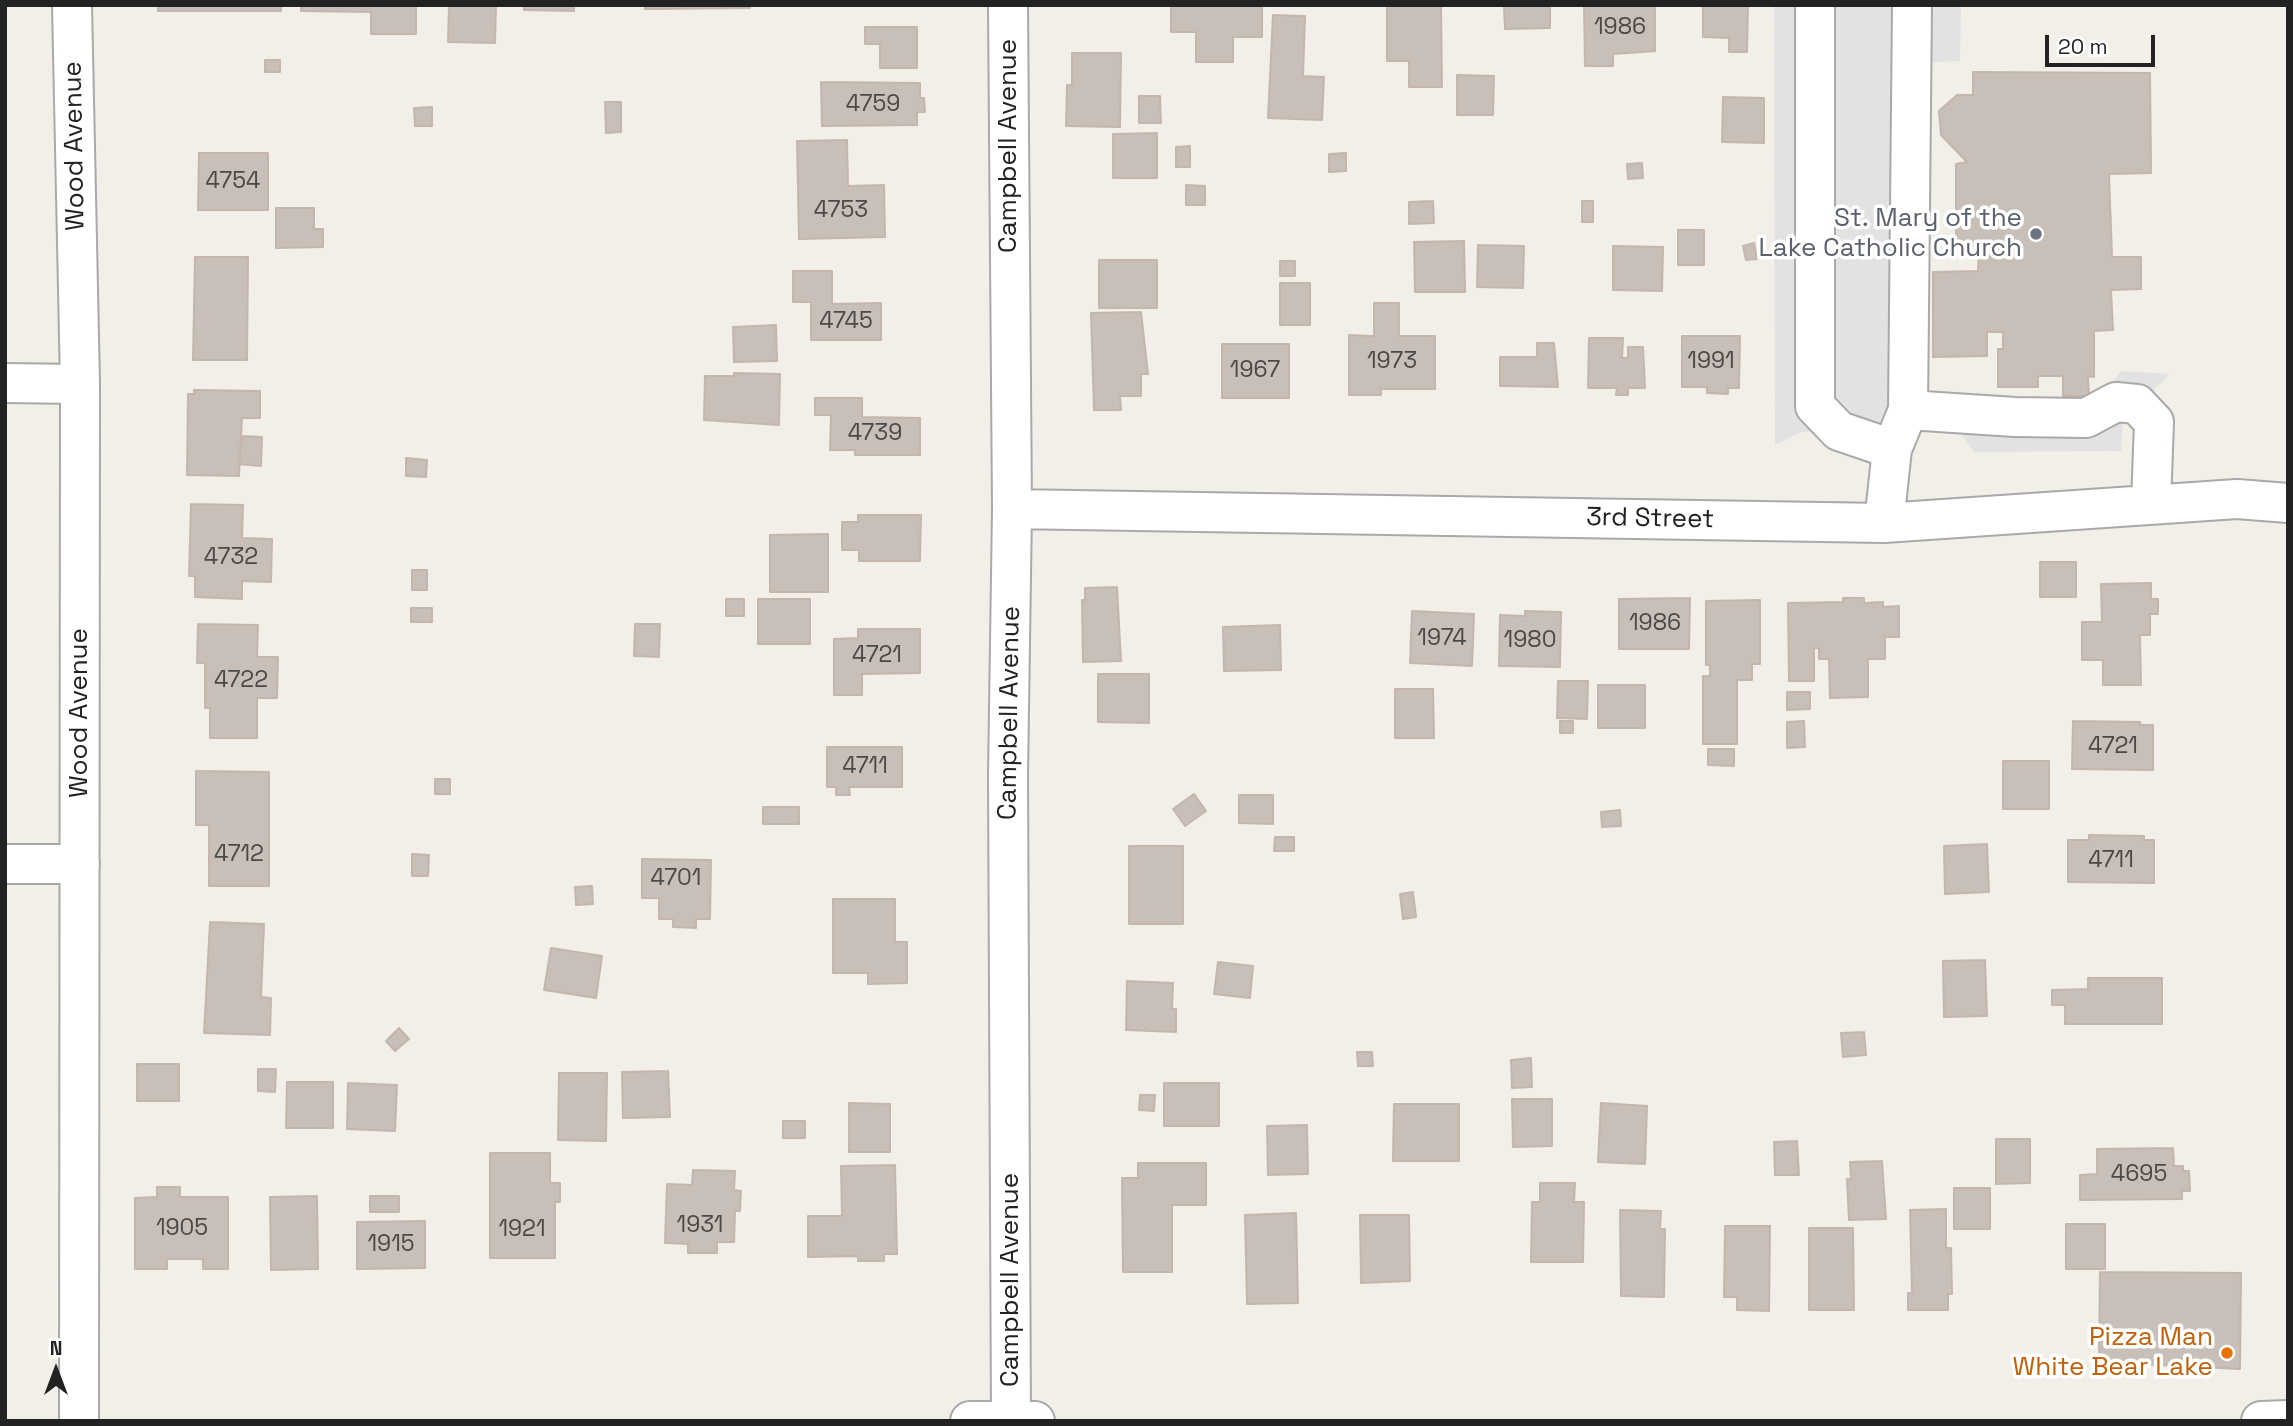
<!DOCTYPE html>
<style>
body{margin:0}
#map{position:relative;width:2293px;height:1426px;overflow:hidden;background:#f2efe9;font-family:"Space Grotesk",sans-serif}
canvas{display:block}
.frame{position:absolute;inset:0;border:7px solid #222;pointer-events:none}
.north{position:absolute;left:21px;top:1335px;width:70px;height:70px;-webkit-text-stroke:5px #fff;paint-order:stroke;rotate:0deg;font-size:19px;font-weight:700;line-height:28px;text-align:center;color:#222}
.north::after{content:'';display:block;margin:auto;width:24px;height:32px;background:#222;clip-path:polygon(50% 0,100% 100%,50% 72%,0 100%)}
.scale{position:absolute;left:2045px;top:35px;width:110px;height:32px;box-sizing:border-box;border:4px solid #222;border-top:0;padding-left:9px;font-size:21px;line-height:24px;white-space:nowrap;color:#222;-webkit-text-stroke:5px #fff;paint-order:stroke}
</style>
<div id="map">
<canvas width="2293" height="1426"></canvas>
<div class="frame"></div>
<div class="north">N</div>
<div class="scale">20 m</div>
</div>
<script>
const g = document.querySelector('canvas').getContext('2d');
g.lineJoin = 'round';
function paint(path, color) {
  g.fillStyle = color;
  g.fill(path, 'evenodd');
}
function shape(rows) {
  const path = new Path2D();
  for (const r of rows) {
    path.moveTo(r[0], r[1]);
    for (let i = 2; i < r.length; i += 2) path.lineTo(r[i], r[i + 1]);
  }
  return path;
}
function stroke(path, color, width, dash) {
  g.strokeStyle = color;
  g.lineWidth = width;
  g.lineCap = dash ? 'butt' : 'round';
  g.setLineDash(dash || []);
  g.stroke(path);
}
function write(font, color, halo, rows, align = 'center') {
  g.font = font + ' "Space Grotesk",sans-serif';
  g.lineWidth = 7;
  g.setLineDash([]);
  g.textBaseline = 'middle';
  g.strokeStyle = halo;
  g.fillStyle = color;
  for (const [text, x, y, turn = 0] of rows) {
    g.save();
    g.translate(x, y);
    g.rotate((+turn || 0) * Math.PI / 180);
    g.textAlign = isNaN(turn) ? turn : align;
    if (halo) g.strokeText(text, 0, 0);
    g.fillText(text, 0, 0);
    g.restore();
  }
}
paint(shape([
 [1774,5,1961,5,1960,61,1921,63,1917,431,1801,432,1775,445],
 [2122,371,2170,374,2123,420,2121,451,1974,452,1959,430,2089,407]
]), '#e2e2e2');
const building = shape([
 [158,5,281,5,281,11,158,11,158,5],
 [301,5,416,5,416,34,371,34,371,12,301,11,301,5],
 [449,5,496,5,495,43,448,42,449,5],
 [524,5,574,5,574,11,524,10,524,5],
 [645,5,750,5,750,8,645,9,645,5],
 [1171,5,1262,5,1262,37,1233,37,1233,62,1196,62,1196,32,1171,32,1171,5],
 [1387,5,1441,5,1442,87,1409,87,1409,61,1387,61,1387,5],
 [1504,5,1550,5,1550,28,1505,29,1504,5],
 [1584,5,1655,5,1655,51,1613,54,1613,66,1585,66,1584,5],
 [1703,5,1748,5,1747,52,1729,52,1729,38,1703,37,1703,5],
 [1273,15,1305,16,1303,76,1324,77,1322,120,1268,118,1273,15],
 [865,27,917,27,917,68,880,68,880,44,865,44,865,27],
 [1072,53,1121,53,1120,127,1066,126,1067,85,1072,85,1072,53],
 [265,60,280,60,280,72,265,72,265,60],
 [1973,72,2150,73,2151,173,2109,174,2112,257,2141,257,2141,289,2111,290,2113,330,2094,331,2094,377,2088,376,2089,396,2063,396,2063,376,2038,376,2038,387,1998,387,1998,349,2003,349,2003,332,1987,332,1987,356,1933,357,1933,272,1978,271,1979,248,1956,248,1956,164,1967,162,1941,135,1939,111,1957,95,1973,95,1973,72],
 [1457,75,1494,76,1493,115,1457,115,1457,75],
 [821,82,920,83,920,98,924,98,925,112,917,112,917,125,822,126,821,82],
 [1139,96,1160,96,1161,123,1139,123,1139,96],
 [1723,97,1764,98,1764,143,1722,142,1723,97],
 [605,102,621,102,621,132,606,133,605,102],
 [432,107,432,126,415,126,414,108,432,107],
 [1157,133,1157,178,1113,178,1113,134,1157,133],
 [847,140,848,186,884,185,885,237,799,239,797,141,847,140],
 [1190,146,1190,167,1176,167,1176,147,1190,146],
 [199,153,268,153,268,210,198,210,199,153],
 [1346,153,1346,171,1329,172,1329,154,1346,153],
 [1642,163,1643,178,1628,179,1627,164,1642,163],
 [1186,185,1205,186,1205,205,1186,205,1186,185],
 [1433,201,1434,223,1409,224,1409,202,1433,201],
 [1582,201,1593,201,1593,222,1582,222,1582,201],
 [276,208,314,208,314,229,323,229,323,247,276,248,276,208],
 [1678,230,1704,230,1704,265,1678,265,1678,230],
 [1464,241,1465,292,1415,292,1414,242,1464,241],
 [1754,243,1757,259,1746,260,1743,246,1754,243],
 [1478,245,1524,246,1523,288,1477,287,1478,245],
 [1613,246,1663,247,1662,291,1613,290,1613,246],
 [195,257,248,257,247,360,193,360,195,257],
 [1099,260,1157,260,1157,308,1099,308,1099,260],
 [1280,261,1295,261,1295,276,1280,276,1280,261],
 [793,271,832,271,832,304,881,303,881,340,811,340,811,302,793,302,793,271],
 [1280,283,1310,283,1310,325,1280,325,1280,283],
 [1374,303,1399,303,1399,336,1435,336,1435,389,1381,389,1381,395,1349,395,1349,335,1374,336,1374,303],
 [1141,312,1148,374,1141,374,1141,396,1120,396,1121,410,1094,410,1091,313,1141,312],
 [776,325,777,361,734,362,733,327,776,325],
 [1682,336,1740,336,1739,388,1728,388,1728,394,1707,393,1707,387,1682,387,1682,336],
 [1589,338,1623,338,1622,358,1628,358,1628,347,1643,347,1645,388,1628,388,1628,395,1616,395,1617,388,1588,388,1589,338],
 [1537,343,1554,343,1558,387,1500,386,1500,357,1537,357,1537,343],
 [1222,344,1289,344,1289,398,1222,398,1222,344],
 [734,373,780,374,779,425,704,420,705,376,734,376,734,373],
 [194,390,260,391,260,418,242,418,239,476,187,475,188,394,194,394,194,390],
 [815,398,862,398,862,417,920,418,920,455,855,455,855,450,830,450,831,415,815,415,815,398],
 [242,436,262,437,261,466,239,464,242,436],
 [406,458,427,460,426,477,406,476,406,458],
 [191,504,243,505,242,538,272,539,271,582,242,581,242,599,195,597,195,576,189,576,191,504],
 [858,515,921,515,920,561,859,561,859,550,842,550,842,522,858,522,858,515],
 [828,534,828,592,770,592,770,535,828,534],
 [2040,562,2076,562,2076,597,2040,597,2040,562],
 [412,570,427,570,427,590,412,590,412,570],
 [2151,583,2151,599,2158,599,2158,614,2150,614,2150,635,2140,635,2141,685,2103,685,2103,660,2082,660,2082,622,2102,622,2101,584,2151,583],
 [1117,587,1121,661,1083,662,1082,600,1085,600,1085,588,1117,587],
 [1690,598,1689,649,1619,649,1619,599,1690,598],
 [1843,598,1864,598,1864,603,1883,602,1883,607,1899,606,1899,637,1885,637,1885,659,1868,659,1868,697,1830,698,1829,659,1819,659,1819,648,1814,648,1814,681,1789,681,1788,603,1843,602,1843,598],
 [726,599,744,599,744,616,726,616,726,599],
 [758,599,810,599,810,644,758,644,758,599],
 [1760,600,1760,664,1752,664,1752,680,1737,680,1737,744,1703,744,1703,676,1710,676,1710,665,1706,665,1706,601,1760,600],
 [411,608,432,608,432,622,411,622,411,608],
 [1412,611,1474,614,1472,666,1410,663,1412,611],
 [1525,611,1561,612,1560,667,1499,666,1500,615,1525,616,1525,611],
 [198,624,258,625,257,657,278,657,277,698,257,698,257,738,210,738,210,708,205,708,205,663,197,663,198,624],
 [635,624,660,624,659,657,634,656,635,624],
 [1280,625,1281,670,1224,671,1223,627,1280,625],
 [858,629,920,629,920,673,862,674,862,695,834,695,834,639,858,638,858,629],
 [1098,674,1149,674,1149,723,1098,722,1098,674],
 [1558,681,1588,681,1587,719,1557,718,1558,681],
 [1598,685,1645,685,1645,728,1598,728,1598,685],
 [1395,689,1433,689,1434,738,1395,738,1395,689],
 [1787,692,1810,692,1810,709,1787,710,1787,692],
 [1560,721,1573,721,1573,733,1560,733,1560,721],
 [1804,721,1805,747,1787,748,1787,722,1804,721],
 [2073,721,2140,722,2140,725,2153,725,2153,770,2072,769,2073,721],
 [827,747,902,747,902,787,849,787,850,795,836,795,836,787,827,787,827,747],
 [1708,749,1734,749,1734,766,1708,765,1708,749],
 [2003,761,2049,761,2049,809,2003,809,2003,761],
 [196,771,269,772,269,886,209,886,209,825,196,825,196,771],
 [435,779,450,779,450,794,435,794,435,779],
 [1194,794,1206,811,1185,826,1173,809,1194,794],
 [1239,795,1273,795,1273,824,1239,823,1239,795],
 [763,807,799,807,799,824,763,824,763,807],
 [1620,810,1621,826,1602,827,1601,812,1620,810],
 [2089,835,2144,836,2144,840,2154,840,2154,883,2068,882,2068,840,2089,840,2089,835],
 [1275,837,1294,837,1294,851,1274,851,1275,837],
 [1987,844,1989,892,1945,894,1944,846,1987,844],
 [1129,846,1183,846,1183,924,1129,924,1129,846],
 [412,854,429,855,428,876,412,876,412,854],
 [642,859,711,860,710,919,696,919,696,928,673,927,673,919,659,919,659,898,642,898,642,859],
 [592,886,593,904,576,905,575,887,592,886],
 [1413,892,1416,917,1403,919,1400,894,1413,892],
 [833,899,895,899,895,942,907,942,907,983,868,984,868,973,833,973,833,899],
 [210,922,264,924,261,997,271,998,270,1035,204,1033,210,922],
 [551,948,602,956,596,998,544,990,551,948],
 [1985,960,1987,1016,1944,1017,1943,961,1985,960],
 [1218,962,1253,966,1250,998,1214,994,1218,962],
 [2088,978,2162,978,2162,1024,2065,1024,2065,1005,2052,1005,2052,990,2088,989,2088,978],
 [1127,981,1173,983,1172,1009,1176,1009,1176,1032,1126,1030,1127,981],
 [399,1028,409,1039,395,1051,386,1041,399,1028],
 [1864,1032,1866,1055,1843,1057,1841,1033,1864,1032],
 [1357,1052,1372,1052,1373,1066,1358,1066,1357,1052],
 [1531,1058,1532,1087,1512,1088,1511,1060,1531,1058],
 [137,1064,179,1064,179,1101,137,1101,137,1064],
 [258,1069,276,1069,275,1092,258,1091,258,1069],
 [668,1071,670,1117,623,1118,622,1072,668,1071],
 [559,1073,607,1073,606,1141,558,1140,559,1073],
 [287,1082,333,1082,333,1128,286,1128,287,1082],
 [348,1083,397,1085,395,1131,347,1129,348,1083],
 [1164,1083,1219,1083,1219,1126,1164,1126,1164,1083],
 [1140,1095,1155,1095,1154,1111,1139,1110,1140,1095],
 [1512,1099,1552,1099,1552,1146,1513,1147,1512,1099],
 [849,1103,890,1104,890,1152,849,1152,849,1103],
 [1601,1103,1647,1106,1645,1164,1598,1162,1601,1103],
 [1394,1104,1459,1104,1459,1161,1393,1161,1394,1104],
 [783,1121,805,1121,805,1138,783,1138,783,1121],
 [1307,1125,1308,1174,1268,1175,1267,1126,1307,1125],
 [1996,1139,2030,1139,2030,1183,1996,1184,1996,1139],
 [1797,1141,1799,1175,1775,1175,1774,1142,1797,1141],
 [2173,1148,2174,1166,2183,1166,2183,1171,2189,1171,2190,1191,2182,1191,2182,1199,2080,1200,2080,1175,2097,1174,2097,1149,2173,1148],
 [490,1153,550,1153,550,1183,560,1183,560,1202,555,1202,555,1258,490,1258,490,1153],
 [1882,1161,1886,1219,1849,1220,1847,1179,1851,1179,1850,1162,1882,1161],
 [1138,1163,1206,1163,1206,1205,1172,1205,1172,1272,1123,1272,1122,1178,1138,1178,1138,1163],
 [895,1165,897,1254,884,1254,884,1261,858,1261,858,1256,808,1257,808,1216,842,1216,841,1166,895,1165],
 [693,1170,735,1171,734,1190,741,1191,740,1211,735,1211,734,1242,717,1242,717,1253,688,1253,688,1244,665,1243,667,1184,692,1185,693,1170],
 [1540,1183,1575,1183,1574,1202,1584,1202,1583,1262,1531,1262,1532,1202,1540,1202,1540,1183],
 [157,1187,180,1187,180,1197,228,1197,228,1269,203,1269,203,1259,167,1259,167,1269,135,1269,135,1198,157,1197,157,1187],
 [1954,1188,1990,1188,1990,1229,1954,1229,1954,1188],
 [317,1196,318,1269,271,1270,270,1197,317,1196],
 [370,1196,399,1196,399,1212,370,1212,370,1196],
 [1946,1209,1946,1248,1951,1248,1952,1294,1948,1294,1948,1310,1908,1310,1908,1293,1912,1293,1910,1210,1946,1209],
 [1620,1210,1661,1211,1660,1229,1665,1229,1664,1297,1621,1296,1620,1210],
 [1296,1213,1298,1303,1247,1304,1245,1215,1296,1213],
 [1360,1215,1409,1215,1410,1281,1361,1283,1360,1215],
 [425,1221,425,1268,357,1269,357,1222,425,1221],
 [2066,1224,2105,1224,2105,1269,2066,1269,2066,1224],
 [1725,1226,1770,1226,1769,1311,1737,1310,1737,1297,1724,1297,1725,1226],
 [1809,1228,1853,1228,1854,1310,1809,1310,1809,1228],
 [2100,1272,2241,1273,2240,1369,2099,1362,2100,1272]
]);
paint(building, '#c7bfb8');
stroke(building, '#c4b6ab', 2);
const minor = shape([
 [72,5,80,384,79,1421],
 [1008,5,1012,509,1008,776,1011,1420],
 [1815,5,1815,406,1839,431,1892,449],
 [5,383,80,384],
 [1908,410,2015,417,2086,418,2116,402,2137,404,2154,422,2151,504],
 [1012,509,1884,523,2237,499,2288,503],
 [1884,523,1892,449,1908,410,1912,5],
 [5,864,80,864],
 [970,1421,1035,1421],
 [2261,1421,2288,1420]
]);
stroke(minor, '#a9a9a9', 42);
stroke(minor, '#fff', 38);
for (const [x, y, r, color] of [
 [2036,234,7,"#6b7280"],
 [2227,1353,7,"#e8710a"]
]) {
  const dot = new Path2D();
  dot.arc(x, y, r, 0, 2 * Math.PI);
  g.fillStyle = color;
  g.fill(dot);
  stroke(dot, '#fff', 2.5);
}
write('23px', '#4b4948', null, [
 ["1986",1620,28],
 ["4759",873,105],
 ["4754",233,182],
 ["4753",841,211],
 ["4745",846,322],
 ["1973",1392,362],
 ["1991",1711,362],
 ["1967",1255,371],
 ["4739",875,434],
 ["4732",231,558],
 ["1986",1655,624],
 ["1974",1442,639],
 ["1980",1530,641],
 ["4721",877,656],
 ["4722",241,681],
 ["4721",2113,747],
 ["4711",865,767],
 ["4712",239,855],
 ["4711",2111,861],
 ["4701",676,879],
 ["4695",2139,1175],
 ["1931",700,1226],
 ["1905",182,1229],
 ["1921",522,1230],
 ["1915",391,1245]
]);
write('26px', '#222', '#fff', [
 ["Wood Avenue",75,146,-91],
 ["Campbell Avenue",1009,146,-90],
 ["3rd Street",1650,519,1],
 ["Wood Avenue",80,713,-90],
 ["Campbell Avenue",1010,713,-89],
 ["Campbell Avenue",1011,1280,-90]
]);
write('26px', '#5b616d', '#fff', [
 ["St. Mary of the",2022,219],
 ["Lake Catholic Church",2022,249]
], 'right');
write('26px', '#c56008', '#fff', [
 ["Pizza Man",2213,1338],
 ["White Bear Lake",2213,1368]
], 'right');
</script>
